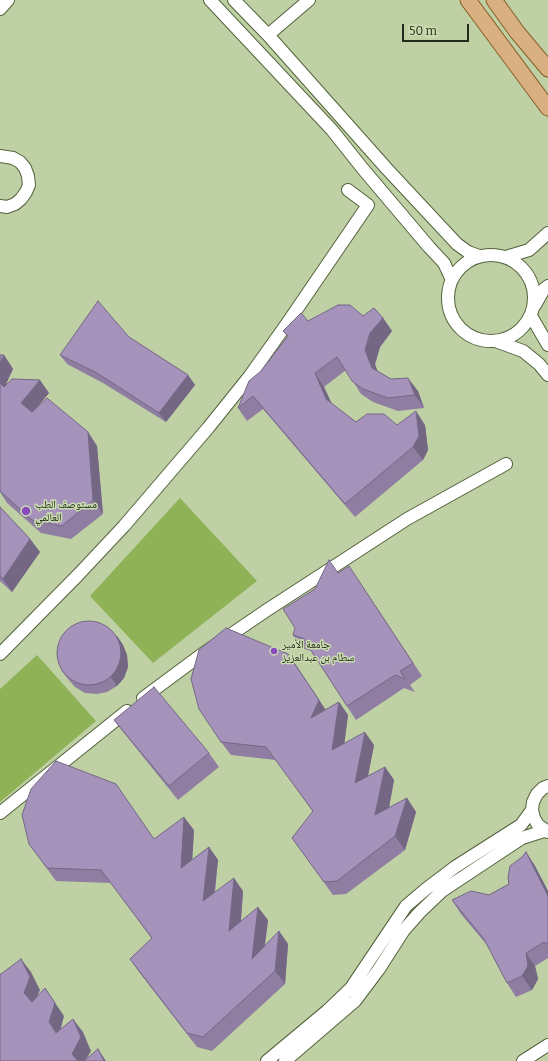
<!DOCTYPE html>
<meta charset="utf-8">
<style>
body{margin:0}
#map{position:relative;width:548px;height:1061px;overflow:hidden;background:#bed0a4;font-family:Bitter,serif}
canvas{display:block}
.scale{position:absolute;left:402px;top:24px;width:67px;height:18px;box-sizing:border-box;border:2px solid #242b1a;border-top:0;padding-left:5px;font-size:12px;line-height:14px;white-space:nowrap;color:#242b1a;-webkit-text-stroke:3px #cbddb1;paint-order:stroke}
</style>
<div id="map">
<canvas width="548" height="1061"></canvas>
<div class="scale">50 m</div>
</div>
<script>
const g = document.querySelector('canvas').getContext('2d');
g.lineJoin = 'round';
function paint(path, color) {
  g.fillStyle = color;
  g.fill(path, 'evenodd');
}
function shape(rows) {
  const path = new Path2D();
  for (const r of rows) {
    if (r.length === 3) {
      path.moveTo(r[0] + r[2], r[1]);
      path.arc(r[0], r[1], r[2], 0, 2 * Math.PI);
      continue;
    }
    path.moveTo(r[0], r[1]);
    for (let i = 2; i < r.length; i += 2) path.lineTo(r[i], r[i + 1]);
  }
  return path;
}
function stroke(path, color, width, dash) {
  g.strokeStyle = color;
  g.lineWidth = width;
  g.lineCap = dash ? 'butt' : 'round';
  g.setLineDash(dash || []);
  g.stroke(path);
}
function write(font, color, halo, rows, align = 'center') {
  g.font = font + ' Bitter,"Noto Naskh Arabic",serif';
  g.lineWidth = 3;
  g.setLineDash([]);
  g.textBaseline = 'middle';
  g.strokeStyle = halo;
  g.fillStyle = color;
  for (const [text, x, y, turn = 0] of rows) {
    g.save();
    g.translate(x, y);
    g.rotate((+turn || 0) * Math.PI / 180);
    g.textAlign = isNaN(turn) ? turn : align;
    if (halo) g.strokeText(text, 0, 0);
    g.fillText(text, 0, 0);
    g.restore();
  }
}
paint(shape([
 [180,498,257,581,153,663,90,596],
 [37,655,96,721,0,802,0,689]
]), '#90b256');
const minor = shape([
 [210,0,332,130,363,169,429,247,444,263,451,278],
 [234,0,268,35,387,169,457,244,468,252,479,256],
 [0,9,8,0],
 [268,35,309,0],
 [0,156,13,158,20,162,25,168,28,176,29,185,26,192,21,199,15,204,7,207,0,206],
 [491,298,43],
 [506,257,529,250,548,233],
 [535,305,544,289,548,286],
 [531,316,548,345],
 [498,342,523,351,539,364,548,375],
 [0,654,78,575,124,526,208,428,249,377,286,325,368,205,348,190],
 [143,698,201,655,267,610,407,519,506,464],
 [548,786,543,788,537,794,533,802,532,810,534,818,538,825,548,832],
 [0,813,127,711],
 [267,1061,327,1011,351,988,406,906,426,889,455,867,521,825,532,810],
 [285,1061,355,1001,379,969,404,930,419,913,442,891,522,838,544,831],
 [523,1061,548,1045]
]);
const major = shape([
 [468,0,548,108],
 [494,0,517,32,548,69]
]);
stroke(minor, '#53633b', 14);
stroke(major, '#885f27', 17);
stroke(minor, '#fff', 12);
stroke(major, '#d8b082', 15);
paint(shape([
 [363,316,383,318,392,331,380,347,375,364,377,371,391,379,418,391,424,408,398,411,373,402,361,394,346,370,324,387,332,404,356,422,397,425,425,425,428,450,423,460,355,517,263,409,247,421,238,408,261,371,288,337,283,331,308,321],
 [129,337,188,375,195,385,166,422,103,383,67,364,60,355],
 [0,355,4,355,13,369,6,384,49,393,37,407,88,432,97,446,103,514,71,539,41,533,7,503,0,492],
 [0,507,30,539,40,552,12,592,0,581],
 [349,566,422,676,410,685,415,692,404,688,356,720,311,651,302,648,293,635,315,589],
 [117,636,123,645,127,655,128,667,124,678,117,686,107,692,97,694,85,693,75,687,68,679,61,670],
 [288,654,326,710,339,702,348,715,344,743,374,745,368,776,385,767,394,780,389,808,407,798,416,812,405,850,346,894,333,895,292,838,313,812,276,760,231,755,221,742],
 [114,720,209,753,219,767,178,800,124,733],
 [194,830,192,860,209,847,218,860,215,892,243,891,241,922,268,920,265,946,279,931,288,944,285,984,212,1051,197,1047,139,972,130,959,152,939,111,883,56,881,29,844,154,839],
 [526,852,535,866,548,891,548,958,535,966,538,979,532,990,516,997,507,983,487,945,461,914,452,900,489,895,509,884,522,857]
]), '#8f7ea2');
paint(shape([
 [383,318,392,331,380,347,375,364,381,381,372,368,365,350,370,333],
 [4,355,13,369,3,391,0,386,0,363],
 [315,373,324,387,336,413,326,399],
 [188,375,195,385,166,422,159,413],
 [408,378,418,391,424,408,415,395],
 [40,380,49,393,30,416,21,403],
 [416,411,425,425,428,450,423,460,413,447],
 [88,432,97,446,103,514,93,500],
 [30,539,40,552,12,592,3,579],
 [117,636,123,645,127,655,128,667,124,678,117,686,111,677],
 [288,654,298,668,328,714,311,718],
 [339,702,348,715,342,763,332,750],
 [365,732,374,745,364,796,355,783],
 [385,767,394,780,385,829,375,815],
 [407,798,416,812,405,850,395,836],
 [184,817,194,830,191,881,181,868],
 [209,847,218,860,212,914,203,901],
 [526,852,535,866,548,891,548,896],
 [234,878,243,891,239,944,229,931],
 [258,907,268,920,261,973,252,959],
 [279,931,288,944,285,984,275,971],
 [526,953,535,966,538,979,532,990,522,976],
 [21,959,31,972,40,990,33,1007,24,993],
 [45,988,64,1016,59,1036,65,1046,49,1022],
 [73,1019,83,1032,91,1051,85,1061,77,1061,72,1054],
 [98,1049,106,1061,104,1061]
]), '#746784');
const building = shape([
 [98,301,129,337,188,375,159,413,97,373,60,355,98,301],
 [338,305,350,305,363,316,374,308,383,318,370,333,365,350,372,368,391,379,408,378,415,395,388,398,363,389,352,381,337,357,315,373,326,399,356,422,367,414,384,414,397,425,416,411,419,436,413,447,345,504,253,396,238,408,249,381,261,371,288,336,283,331,301,313,308,321,338,305],
 [0,355,4,355,0,363,0,355],
 [12,379,40,380,21,403,32,412,47,398,88,432,93,500,62,526,32,520,0,491,0,383,4,387,12,379],
 [0,507,30,539,3,579,0,576,0,507],
 [329,560,338,573,349,566,413,663,400,671,405,679,395,675,347,706,303,638,293,635,295,628,283,609,315,589,329,560],
 [89,653,32],
 [226,628,288,654,319,700,311,718,339,702,332,750,365,732,355,783,385,767,375,815,407,798,395,836,337,881,324,882,292,838,313,811,266,747,221,742,199,709,191,679,199,650,226,628],
 [154,687,209,753,169,786,114,720,154,687],
 [56,761,116,784,154,839,184,817,181,868,209,847,203,901,234,878,229,931,258,907,252,959,279,931,275,971,203,1037,187,1033,130,959,152,938,101,870,47,868,29,844,22,815,31,789,56,761],
 [526,852,548,896,548,944,544,942,526,953,528,966,522,976,507,983,484,939,452,900,471,891,489,895,509,884,508,877,510,866,522,857,526,852],
 [21,959,30,977,24,993,32,1002,45,988,55,1003,49,1022,56,1033,73,1019,81,1037,72,1054,78,1061,0,1061,0,974,1,974,21,959],
 [98,1049,104,1061,84,1061,98,1049]
]);
paint(building, '#a693bc');
stroke(building, '#746784', 1);
for (const [x, y, r, color] of [
 [26,511,5,"#894abf"],
 [274,651,4,"#894abf"]
]) {
  const dot = new Path2D();
  dot.arc(x, y, r, 0, 2 * Math.PI);
  g.fillStyle = color;
  g.fill(dot);
  stroke(dot, '#cbddb1', 1.5);
}
write('11px', '#242b1a', '#cbddb1', [
 ["مستوصف الطب",35,505],
 ["العالمي",35,518],
 ["جامعة الأمير",282,645],
 ["سطام بن عبدالعزيز",282,658]
], 'left');
</script>
